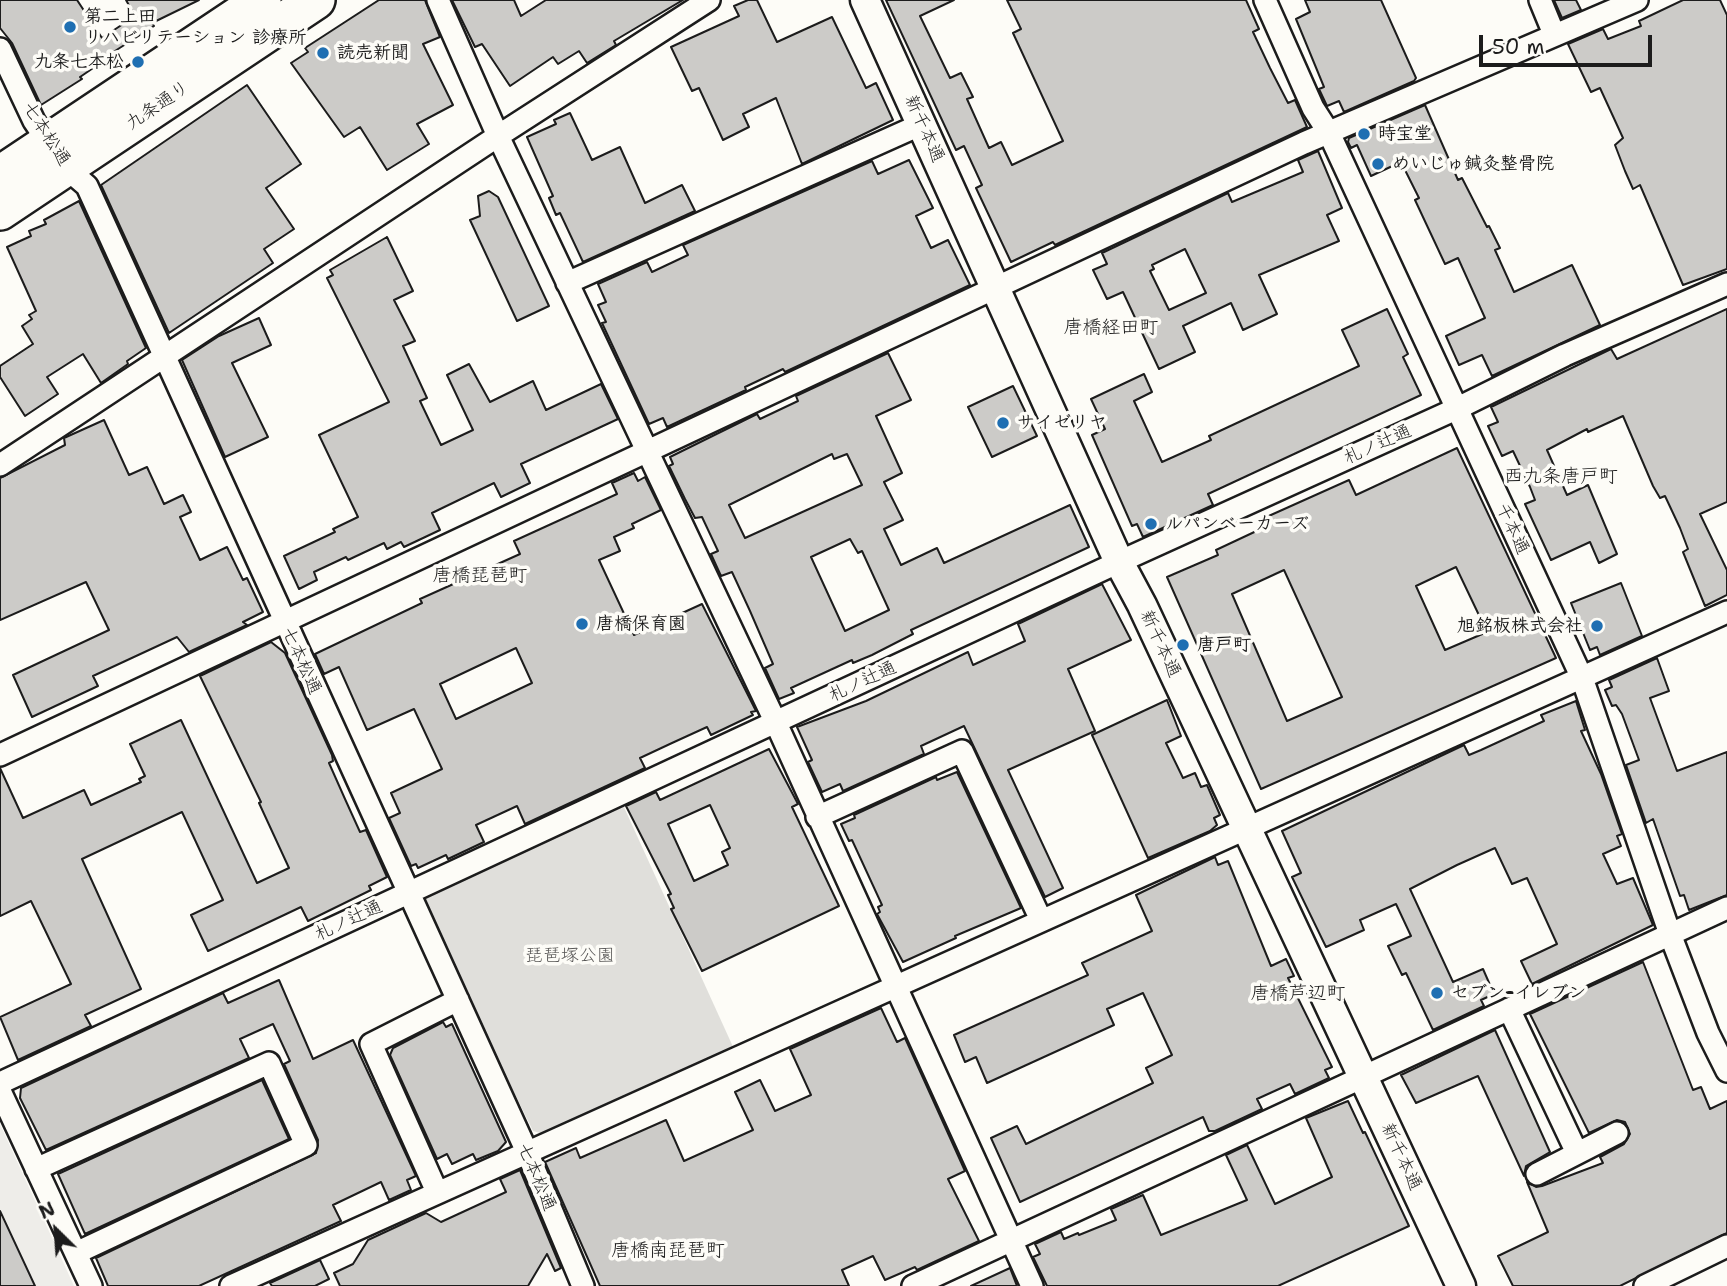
<!DOCTYPE html>
<meta charset="utf-8">
<style>
body{margin:0}
#map{position:relative;width:1727px;height:1286px;overflow:hidden;background:#fdfcf7;font-family:"Shantell Sans",sans-serif}
canvas{display:block}
.north{position:absolute;left:21px;top:1195px;width:70px;height:70px;-webkit-text-stroke:5px #fdfcf7;paint-order:stroke;rotate:335deg;font-size:19px;font-weight:700;line-height:28px;text-align:center;color:#1c1c1c}
.north::after{content:'';display:block;margin:auto;width:24px;height:32px;background:#1c1c1c;clip-path:polygon(50% 0,100% 100%,50% 72%,0 100%)}
.scale{position:absolute;left:1479px;top:35px;width:173px;height:32px;box-sizing:border-box;border:4px solid #1c1c1c;border-top:0;padding-left:9px;font-size:21px;line-height:24px;white-space:nowrap;color:#1c1c1c;-webkit-text-stroke:5px #fdfcf7;paint-order:stroke}
</style>
<div id="map">
<canvas width="1727" height="1286"></canvas>
<div class="north">N</div>
<div class="scale">50 m</div>
</div>
<script>
const g = document.querySelector('canvas').getContext('2d');
g.lineJoin = 'round';
function paint(path, color) {
  g.fillStyle = color;
  g.fill(path, 'evenodd');
}
function shape(rows) {
  const path = new Path2D();
  for (const r of rows) {
    path.moveTo(r[0], r[1]);
    for (let i = 2; i < r.length; i += 2) path.lineTo(r[i], r[i + 1]);
  }
  return path;
}
function stroke(path, color, width, dash) {
  g.strokeStyle = color;
  g.lineWidth = width;
  g.lineCap = dash ? 'butt' : 'round';
  g.setLineDash(dash || []);
  g.stroke(path);
}
function write(font, color, halo, rows, align = 'center') {
  g.font = font + ' "Shantell Sans","Klee One",sans-serif';
  g.lineWidth = 7;
  g.setLineDash([]);
  g.textBaseline = 'middle';
  g.strokeStyle = halo;
  g.fillStyle = color;
  for (const [text, x, y, turn = 0] of rows) {
    g.save();
    g.translate(x, y);
    g.rotate((+turn || 0) * Math.PI / 180);
    g.textAlign = isNaN(turn) ? turn : align;
    if (halo) g.strokeText(text, 0, 0);
    g.fillText(text, 0, 0);
    g.restore();
  }
}
paint(shape([
 [0,1124,74,1286,0,1286]
]), '#eeede9');
paint(shape([
 [623,805,734,1049,544,1134,533,1131,424,909,426,898]
]), '#e0dfdb');
const building = shape([
 [0,0,77,0,102,38,135,16,126,0,199,0,152,23,154,26,104,58,105,60,80,77,82,79,41,105,12,43,0,28,0,0],
 [379,0,425,0,440,37,423,44,453,105,417,124,429,144,387,170,360,127,344,137,291,63,308,52,305,48,379,0],
 [452,0,514,0,521,16,546,0,683,0,614,41,616,45,587,63,579,51,558,64,553,57,510,86,482,44,475,47,452,0],
 [748,0,757,0,777,42,832,17,866,88,876,83,893,120,802,164,776,98,743,114,749,127,723,140,699,88,692,91,671,47,739,16,734,6,748,0],
 [886,0,954,0,920,16,950,78,961,73,973,97,967,99,989,148,1001,142,1012,165,1063,141,1013,33,1021,29,1007,0,1246,0,1259,29,1253,32,1270,68,1288,103,1295,100,1307,127,1055,245,1053,242,1011,262,976,188,982,185,964,146,956,150,886,0],
 [1305,0,1381,0,1416,78,1414,81,1344,112,1339,101,1327,106,1319,89,1324,87,1296,19,1310,12,1305,0],
 [1554,0,1576,0,1581,10,1562,18,1554,0],
 [1683,0,1720,0,1727,15,1727,269,1683,285,1640,185,1633,189,1625,171,1615,145,1623,138,1600,88,1591,92,1568,44,1603,29,1608,39,1641,26,1639,21,1683,0],
 [247,85,301,164,266,188,294,229,264,249,273,263,169,333,101,185,247,85],
 [1425,105,1458,180,1462,178,1487,227,1489,226,1500,248,1495,250,1514,292,1572,265,1600,325,1492,376,1482,355,1459,365,1446,336,1485,318,1458,258,1445,264,1415,200,1419,198,1401,162,1371,176,1357,145,1351,148,1348,142,1349,138,1425,105],
 [570,113,592,160,620,147,645,203,682,185,695,211,583,262,560,213,556,215,549,198,553,196,527,137,556,124,554,120,570,113],
 [1318,151,1342,208,1327,215,1339,241,1259,275,1277,314,1243,330,1231,303,1183,326,1195,352,1159,369,1123,292,1107,299,1093,270,1107,264,1102,253,1228,193,1232,202,1303,172,1298,160,1318,151],
 [1185,249,1206,293,1169,310,1150,271,1154,269,1152,265,1185,249],
 [909,160,933,208,916,216,931,248,948,240,970,285,785,372,783,369,745,387,746,390,667,427,663,418,649,424,602,323,606,322,598,305,606,302,598,284,647,262,652,272,688,255,683,245,872,161,878,174,909,160],
 [489,191,498,197,549,306,517,321,470,220,480,216,478,196,489,191],
 [79,201,146,348,127,361,128,364,101,383,83,354,47,377,58,394,25,416,0,377,0,366,33,344,22,326,32,319,29,315,36,311,7,247,31,236,29,231,46,224,44,220,79,201],
 [387,237,413,291,394,300,415,341,403,346,427,398,420,401,441,445,473,430,447,375,469,364,490,402,533,381,546,410,601,384,618,419,521,464,530,483,501,497,494,483,432,513,440,530,404,547,401,542,387,549,384,543,348,560,346,557,314,572,317,580,299,589,284,556,335,532,333,529,358,517,319,435,389,402,327,278,333,275,330,270,387,237],
 [1387,309,1408,354,1403,357,1421,395,1208,494,1213,505,1143,537,1137,524,1132,526,1092,435,1105,429,1091,399,1144,374,1152,392,1134,401,1162,462,1211,440,1209,436,1359,366,1342,330,1387,309],
 [1727,309,1727,502,1700,514,1727,570,1727,595,1705,606,1683,552,1688,549,1680,528,1665,496,1660,498,1653,486,1623,416,1588,432,1587,429,1547,450,1567,495,1588,485,1617,554,1599,563,1590,542,1551,560,1525,504,1535,500,1530,487,1513,451,1502,456,1488,426,1498,422,1491,407,1611,349,1617,359,1727,309],
 [259,318,271,345,232,363,268,437,225,457,182,360,219,336,259,318],
 [888,353,911,400,876,416,902,473,884,482,903,520,884,529,901,565,937,548,944,563,1070,505,1089,547,911,630,913,634,872,655,853,663,852,660,791,688,794,693,779,699,765,668,773,664,750,611,732,572,721,576,711,554,718,551,702,517,695,518,685,499,669,466,673,464,670,457,757,414,760,419,798,401,796,396,888,353],
 [832,454,834,459,847,454,862,485,745,538,729,505,832,454],
 [850,539,858,553,862,551,889,610,845,631,811,557,850,539],
 [1013,386,1037,436,992,457,968,407,1013,386],
 [104,420,129,475,147,467,164,504,183,495,191,512,180,517,200,560,227,547,243,580,247,578,263,612,243,622,247,625,189,652,177,637,93,676,98,686,32,717,13,675,109,630,86,582,0,620,0,478,65,445,64,438,104,420],
 [1457,448,1556,658,1261,789,1167,577,1218,555,1216,550,1265,527,1262,519,1349,480,1356,495,1457,448],
 [1456,567,1487,632,1445,650,1416,586,1456,567],
 [1284,570,1342,697,1287,721,1232,594,1284,570],
 [634,473,638,481,645,477,661,510,632,524,634,528,614,537,620,551,599,560,634,635,702,604,756,711,751,712,753,715,711,735,707,727,672,743,640,758,645,768,525,824,517,806,476,825,484,842,448,859,446,855,418,868,416,864,411,866,389,818,400,813,391,793,442,769,414,709,367,730,339,667,324,674,315,654,422,603,420,599,520,554,514,541,617,494,612,483,634,473],
 [516,648,532,683,456,719,440,684,516,648],
 [1621,583,1642,636,1600,655,1597,647,1590,650,1571,603,1621,583],
 [1102,584,1131,640,1068,669,1095,731,1008,770,1063,888,1045,897,964,726,921,746,924,754,843,791,840,784,822,792,808,762,812,760,797,727,866,701,968,652,973,665,1025,641,1018,624,1102,584],
 [271,642,285,653,332,755,333,761,329,763,345,799,360,832,366,830,387,877,369,886,371,890,308,921,301,907,208,951,191,915,223,900,182,812,82,859,141,989,85,1015,91,1026,18,1060,0,1017,71,984,31,901,0,916,0,768,23,818,84,790,91,805,141,782,139,779,145,776,130,744,181,720,257,883,289,868,259,803,261,802,200,676,271,642],
 [1657,658,1669,691,1650,698,1677,771,1727,752,1727,895,1689,910,1684,895,1680,896,1653,819,1646,823,1626,765,1639,760,1622,714,1616,705,1612,706,1605,690,1612,687,1609,680,1657,658],
 [1167,700,1181,736,1166,743,1183,778,1195,773,1201,787,1207,785,1220,815,1214,818,1217,825,1210,831,1148,858,1092,735,1167,700],
 [1576,701,1585,730,1581,731,1601,774,1622,834,1617,836,1621,846,1603,854,1617,884,1633,878,1653,925,1532,984,1521,961,1557,944,1527,878,1512,884,1495,848,1457,865,1410,889,1453,982,1483,969,1494,994,1481,1000,1484,1006,1433,1030,1406,973,1402,975,1388,946,1411,936,1396,904,1360,920,1364,930,1326,947,1292,877,1301,873,1282,831,1464,745,1469,755,1481,750,1544,721,1541,715,1576,701],
 [769,749,798,804,792,807,839,906,702,971,671,909,674,908,668,895,671,894,626,806,656,792,660,800,769,749],
 [710,805,730,848,722,852,728,865,694,881,668,824,710,805],
 [957,772,1021,908,955,936,956,938,903,962,877,914,880,912,878,907,882,905,852,840,849,841,841,824,855,818,854,815,936,777,937,780,957,772],
 [1215,857,1218,865,1228,861,1271,966,1286,959,1294,976,1288,978,1332,1067,1325,1070,1329,1078,1295,1094,1290,1084,1257,1099,1262,1109,1215,1131,1209,1131,1203,1117,1020,1202,991,1138,1017,1126,1026,1144,1153,1083,1146,1068,1172,1055,1143,993,1107,1009,1114,1025,987,1083,976,1057,965,1062,954,1035,1088,975,1082,963,1152,931,1136,895,1215,857],
 [1643,962,1693,1090,1701,1087,1710,1109,1727,1101,1727,1233,1620,1286,1513,1286,1498,1256,1548,1232,1527,1182,1536,1187,1542,1186,1603,1163,1600,1157,1624,1144,1630,1134,1625,1122,1617,1120,1589,1133,1530,1014,1643,962],
 [279,980,313,1059,353,1040,416,1176,407,1180,411,1190,389,1200,381,1182,333,1205,341,1221,199,1286,108,1286,96,1258,316,1153,318,1140,284,1064,290,1061,273,1024,240,1039,249,1058,46,1150,20,1098,21,1088,223,993,228,1003,279,980],
 [881,1008,897,1042,905,1038,965,1171,948,1179,979,1241,917,1270,915,1267,885,1280,873,1256,842,1270,849,1286,600,1286,545,1162,576,1148,580,1158,666,1120,684,1161,753,1130,735,1092,760,1080,775,1111,811,1095,790,1049,881,1008],
 [443,1022,446,1027,452,1024,506,1142,498,1151,476,1160,473,1154,452,1164,447,1154,437,1159,390,1055,393,1048,443,1022],
 [1495,1030,1550,1152,1526,1166,1524,1176,1478,1076,1416,1103,1401,1075,1495,1030],
 [262,1080,289,1139,85,1234,58,1174,262,1080],
 [1348,1101,1363,1133,1365,1132,1409,1226,1278,1286,1047,1286,1033,1257,1040,1254,1035,1244,1061,1232,1064,1239,1078,1233,1079,1235,1116,1220,1111,1209,1143,1195,1161,1235,1247,1200,1226,1155,1247,1145,1275,1204,1332,1177,1306,1118,1348,1101],
 [520,1170,561,1268,555,1271,547,1254,528,1286,340,1286,334,1273,353,1264,368,1240,426,1213,441,1222,506,1192,500,1179,520,1170],
 [0,1211,35,1286,0,1286,0,1211],
 [320,1260,329,1279,315,1286,272,1286,270,1283,320,1260],
 [1010,1268,1017,1286,971,1286,1010,1268]
]);
paint(building, '#cccbc8');
stroke(building, '#1c1c1c', 2);
const street = shape([
 [438,0,498,136,776,723,1032,1286],
 [1265,0,1313,108,1329,133,1582,678,1670,934,1708,1033,1727,1071],
 [1540,0,1554,34],
 [0,49,34,121,65,167,87,186,527,1152,583,1286],
 [567,283,922,124],
 [0,465,498,136,709,0],
 [0,755,1304,143,1637,0],
 [817,817,962,751,1041,920],
 [1509,1009,1577,1153],
 [0,1083,1119,562,1456,409,1565,355,1727,284],
 [0,1091,91,1286],
 [36,1169,269,1063,306,1145,76,1253],
 [1537,1174,1617,1133],
 [437,1192,371,1044,458,1000],
 [231,1286,1727,612],
 [913,1286,1727,908],
 [1645,1286,1727,1246]
]);
const secondary = shape([
 [865,0,1119,562,1142,605,1461,1286]
]);
const highway = shape([
 [0,175,262,0],
 [0,211,316,0]
]);
stroke(street, '#1c1c1c', 26);
stroke(secondary, '#1c1c1c', 33);
stroke(highway, '#1c1c1c', 42);
stroke(street, '#fdfcf7', 21);
stroke(secondary, '#fdfcf7', 28);
stroke(highway, '#fdfcf7', 37);
for (const [x, y, r, color] of [
 [70,27,7,"#1f6fb2"],
 [323,53,7,"#1f6fb2"],
 [138,62,7,"#1f6fb2"],
 [1364,134,7,"#1f6fb2"],
 [1378,164,7,"#1f6fb2"],
 [1003,423,7,"#1f6fb2"],
 [1151,524,7,"#1f6fb2"],
 [582,624,7,"#1f6fb2"],
 [1597,626,7,"#1f6fb2"],
 [1183,645,7,"#1f6fb2"],
 [1437,993,7,"#1f6fb2"]
]) {
  const dot = new Path2D();
  dot.arc(x, y, r, 0, 2 * Math.PI);
  g.fillStyle = color;
  g.fill(dot);
  stroke(dot, '#fdfcf7', 2.5);
}
write('bold 18px', '#1c1c1c', '#fdfcf7', [
 ["第二上田",84,17],
 ["リハビリテーション 診療所",84,38],
 ["読売新聞",337,53],
 ["九条七本松",124,62,"right"],
 ["時宝堂",1378,134],
 ["めいじゅ鍼灸整骨院",1392,164],
 ["サイゼリヤ",1017,423],
 ["ルパンベーカーズ",1165,524],
 ["唐橋保育園",596,624],
 ["旭銘板株式会社",1583,626,"right"],
 ["唐戸町",1197,645],
 ["セブン-イレブン",1451,993]
], 'left');
write('18px', '#1c1c1c', '#fdfcf7', [
 ["九条通り",158,106,-34],
 ["新千本通",924,129,66],
 ["七本松通",46,134,57],
 ["札ノ辻通",1378,445,-24],
 ["千本通",1512,529,65],
 ["新千本通",1160,644,65],
 ["七本松通",301,661,66],
 ["札ノ辻通",863,682,-25],
 ["札ノ辻通",349,921,-25],
 ["新千本通",1401,1157,65],
 ["七本松通",536,1177,67]
]);
write('18px', '#575655', '#fdfcf7', [
 ["琵琶塚公園",570,956]
]);
write('19px', '#1c1c1c', '#fdfcf7', [
 ["唐橋経田町",1111,328],
 ["西九条唐戸町",1561,477],
 ["唐橋琵琶町",480,576],
 ["唐橋芦辺町",1298,994],
 ["唐橋南琵琶町",668,1251]
]);
</script>
